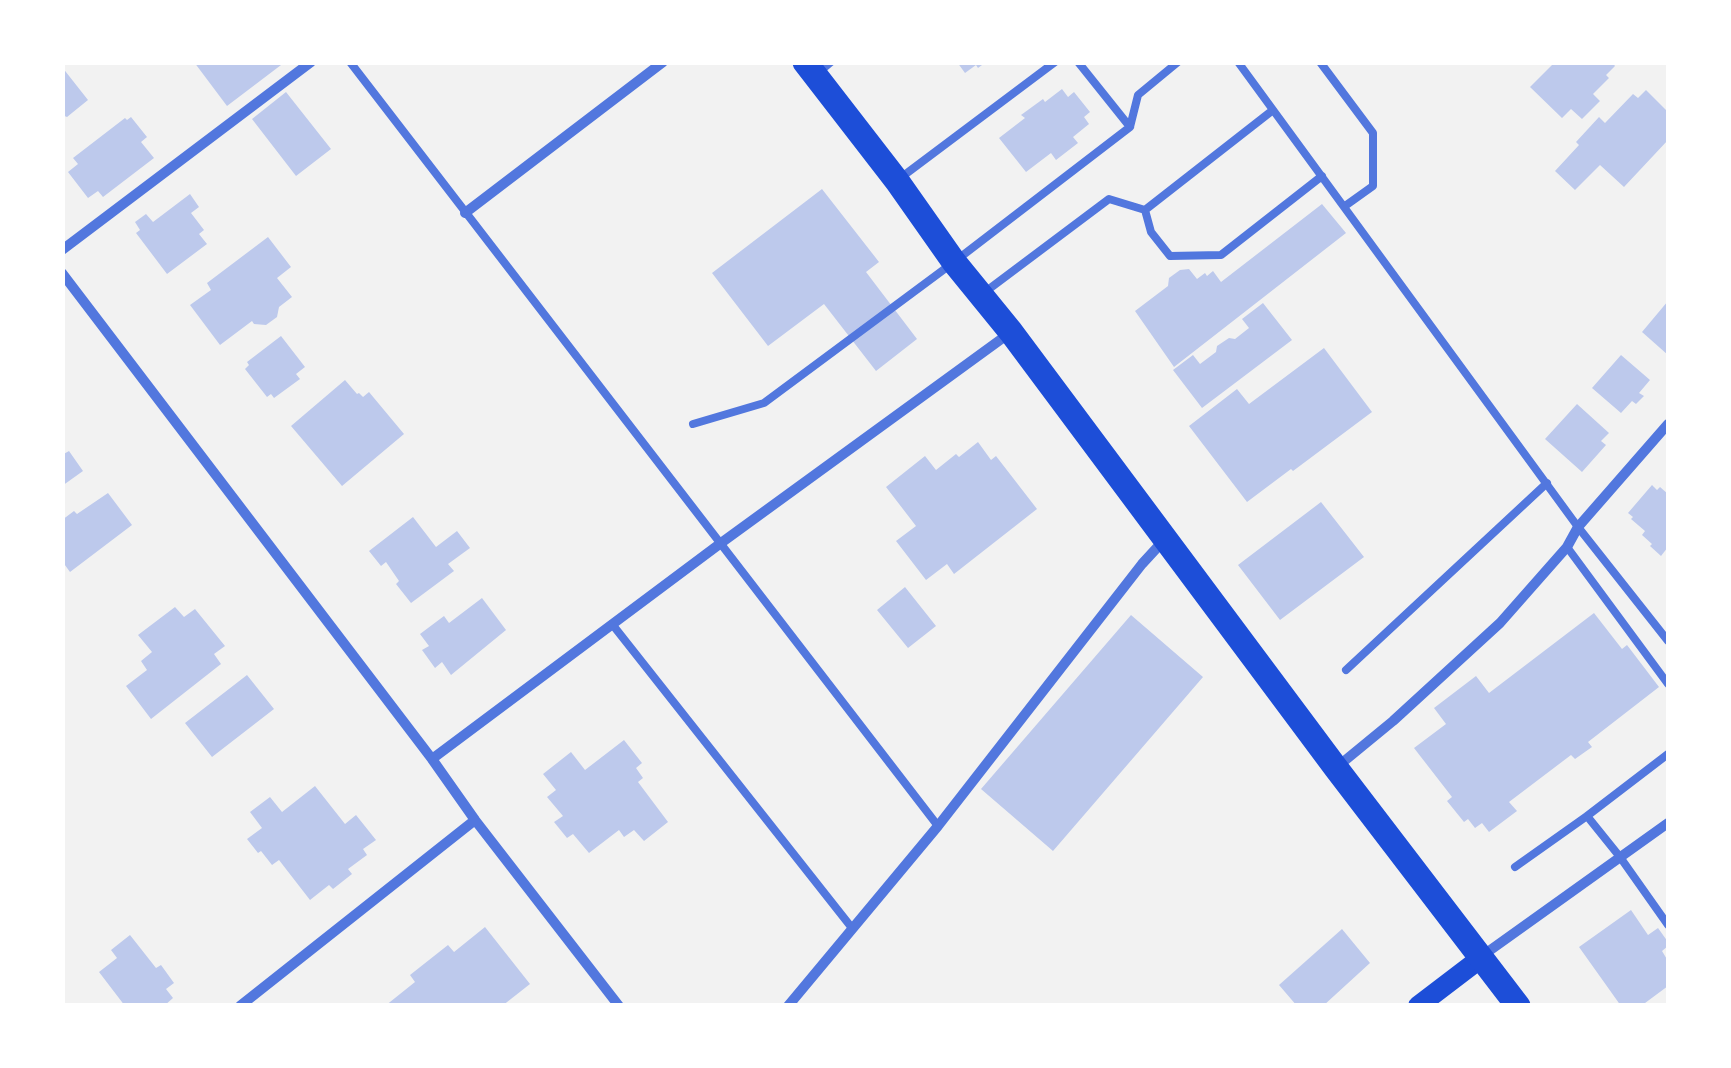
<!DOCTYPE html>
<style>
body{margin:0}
#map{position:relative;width:1731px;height:1068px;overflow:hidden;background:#f2f2f2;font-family:Cabin,sans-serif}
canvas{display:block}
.frame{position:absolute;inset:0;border:65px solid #fff;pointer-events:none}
</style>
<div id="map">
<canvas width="1731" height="1068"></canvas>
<div class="frame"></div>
</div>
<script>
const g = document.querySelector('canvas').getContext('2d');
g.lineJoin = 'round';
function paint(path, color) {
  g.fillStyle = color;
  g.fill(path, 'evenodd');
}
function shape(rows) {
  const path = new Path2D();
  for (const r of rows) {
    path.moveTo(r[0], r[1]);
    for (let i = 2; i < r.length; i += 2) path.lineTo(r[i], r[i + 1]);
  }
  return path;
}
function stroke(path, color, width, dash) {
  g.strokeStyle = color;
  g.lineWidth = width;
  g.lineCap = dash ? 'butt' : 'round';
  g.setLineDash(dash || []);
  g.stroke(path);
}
paint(shape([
 [194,62,285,62,227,106],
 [957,62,986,62,978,68,976,65,965,73],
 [1555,62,1612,62,1615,66,1606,75,1609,78,1593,94,1600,101,1582,119,1571,109,1562,118,1530,87],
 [62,67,88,100,67,117,62,115],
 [1062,89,1068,97,1074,92,1090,112,1084,117,1089,124,1073,137,1078,143,1056,160,1051,153,1026,172,999,138,1025,118,1021,115,1043,99,1045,102],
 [1646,90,1668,112,1668,140,1624,187,1600,165,1575,190,1555,171,1579,145,1576,142,1599,117,1605,123,1633,94,1638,98],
 [286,92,331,149,296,176,252,119],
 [131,117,147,137,141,142,154,158,103,197,98,191,88,198,68,172,78,164,73,158,125,118,127,120],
 [822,189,879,262,866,272,917,339,876,371,824,304,768,346,712,273],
 [190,194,199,207,191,213,204,230,199,234,207,244,167,274,136,233,140,230,135,222,146,214,153,222],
 [1322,204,1346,233,1174,367,1135,311,1168,286,1169,278,1180,270,1189,269,1197,279,1205,273,1207,276,1213,271,1221,282],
 [268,237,291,267,277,278,292,297,279,307,277,317,266,325,254,324,252,321,220,345,190,305,211,290,207,283],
 [1668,301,1668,355,1642,332],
 [1263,303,1292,340,1202,408,1173,370,1193,355,1200,364,1216,352,1217,346,1229,338,1235,339,1249,328,1242,319],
 [281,336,305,367,296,374,300,379,274,398,271,394,267,397,245,369,249,365,247,362],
 [1324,348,1372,412,1293,471,1291,469,1247,502,1189,426,1237,389,1249,404],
 [1621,355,1650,380,1639,393,1644,396,1636,404,1632,401,1621,413,1592,388],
 [345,380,357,394,359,393,363,397,369,392,404,434,342,486,291,426],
 [1577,404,1609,433,1601,441,1606,445,1582,472,1545,439],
 [978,442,991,460,996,456,1037,509,954,574,947,564,926,580,896,541,916,526,886,487,925,456,936,470,956,454,959,457],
 [69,451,83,471,62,486,62,455],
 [1652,485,1657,490,1660,487,1668,494,1668,547,1661,556,1650,546,1652,544,1642,535,1645,531,1631,519,1633,517,1628,513],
 [108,493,132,525,70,572,62,561,62,520,74,511,77,514],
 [1321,502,1364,557,1280,620,1238,565],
 [413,517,436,547,457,531,470,548,448,564,454,571,411,603,396,584,399,581,386,562,381,566,369,551],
 [905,587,936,626,908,648,877,610],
 [482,598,506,630,451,675,442,662,435,668,422,650,429,646,420,634,444,616,449,623],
 [175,607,184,617,195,609,225,646,214,654,221,664,151,719,126,686,147,670,141,661,152,652,138,635],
 [1594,613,1622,649,1627,645,1659,687,1588,742,1592,747,1575,759,1571,755,1509,802,1517,811,1489,832,1482,823,1475,828,1468,819,1464,822,1447,801,1452,797,1414,748,1446,724,1434,708,1476,676,1489,693],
 [1131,615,1203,677,1053,851,981,789],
 [247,675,274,709,212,757,185,723],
 [624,740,642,763,636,768,643,778,638,782,668,822,644,841,634,830,624,837,619,830,589,853,573,834,567,838,554,822,563,816,547,797,556,790,543,774,571,752,585,770],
 [315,786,345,824,356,815,376,840,363,849,367,855,348,869,352,874,333,889,329,885,310,900,279,860,272,865,261,851,258,853,247,839,262,828,250,812,270,797,282,812],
 [1631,910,1648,935,1658,928,1668,942,1668,946,1662,951,1668,961,1668,986,1641,1006,1621,1006,1579,947],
 [485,927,530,984,502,1006,385,1006,415,982,410,975,448,945,454,952],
 [1342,929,1370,963,1323,1006,1297,1006,1279,985],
 [130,935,156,968,161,965,174,983,166,989,173,998,164,1006,125,1006,99,972,117,958,111,950]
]), '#bdc9ec');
stroke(shape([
 [350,62,938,826],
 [1078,62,1130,127],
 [1238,62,1578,527,1668,641],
 [1320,62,1373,133,1373,186,1345,206],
 [818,73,831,62],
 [899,179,1055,62],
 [1145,210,1151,232,1170,256,1221,255,1322,176],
 [985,292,1109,199,1145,210,1273,110],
 [693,424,764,403,954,262,1130,127,1138,95,1178,62],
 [1567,547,1668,684],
 [612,624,852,928],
 [1346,670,1547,483],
 [1668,754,1587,816,1620,857,1668,925],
 [1515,867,1587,816]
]), '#5277de', 8);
stroke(shape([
 [465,213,663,62],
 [62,250,311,62],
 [62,273,432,759,475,820,619,1006],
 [432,759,721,543,1011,332],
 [1337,767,1393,721,1500,623,1567,547,1578,527,1668,424],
 [1482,956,1668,823],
 [240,1006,475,820],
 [788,1006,938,826,1142,564,1165,539]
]), '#5277de', 10);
stroke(shape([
 [1418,1006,1481,958]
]), '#1d4ed8', 20);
stroke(shape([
 [805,62,897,181,954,262,1011,332,1336,768,1518,1006]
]), '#1d4ed8', 25);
</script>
